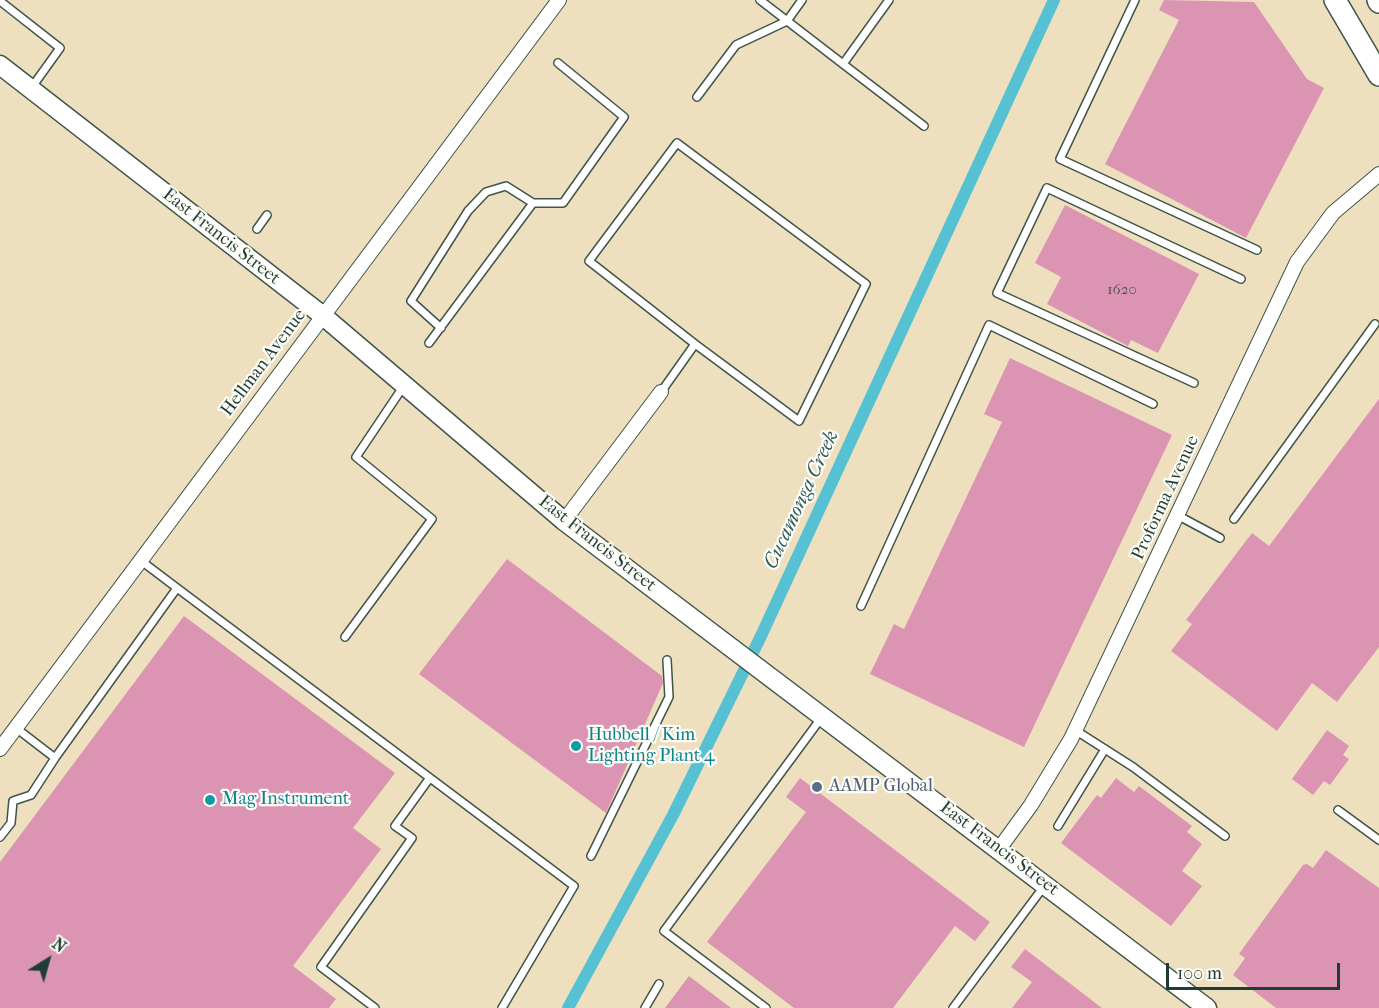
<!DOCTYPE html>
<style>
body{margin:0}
#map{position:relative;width:1379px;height:1008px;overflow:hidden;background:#eee0bf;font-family:"IM FELL French Canon",serif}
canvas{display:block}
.north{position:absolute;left:18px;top:930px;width:60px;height:60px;-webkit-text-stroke:4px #fdfcf7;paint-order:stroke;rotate:37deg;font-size:16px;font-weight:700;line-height:24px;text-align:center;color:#1f3d34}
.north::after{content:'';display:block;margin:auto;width:21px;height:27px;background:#1f3d34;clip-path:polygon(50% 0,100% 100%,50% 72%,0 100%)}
.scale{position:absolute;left:1166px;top:963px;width:174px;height:27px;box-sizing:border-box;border:3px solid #1f3d34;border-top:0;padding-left:8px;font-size:18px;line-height:21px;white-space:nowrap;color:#1f3d34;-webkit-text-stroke:4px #fdfcf7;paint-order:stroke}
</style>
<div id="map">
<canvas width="1379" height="1008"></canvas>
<div class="north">N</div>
<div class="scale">100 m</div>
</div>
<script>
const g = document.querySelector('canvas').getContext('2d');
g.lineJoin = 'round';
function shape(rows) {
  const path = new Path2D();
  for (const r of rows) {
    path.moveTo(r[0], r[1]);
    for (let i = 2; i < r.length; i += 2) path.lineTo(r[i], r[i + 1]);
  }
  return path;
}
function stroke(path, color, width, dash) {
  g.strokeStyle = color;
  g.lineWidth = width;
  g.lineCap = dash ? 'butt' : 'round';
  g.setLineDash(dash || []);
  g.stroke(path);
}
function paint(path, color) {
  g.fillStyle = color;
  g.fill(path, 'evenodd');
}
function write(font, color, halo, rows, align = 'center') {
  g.font = font + ' "IM FELL French Canon",serif';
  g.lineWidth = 4.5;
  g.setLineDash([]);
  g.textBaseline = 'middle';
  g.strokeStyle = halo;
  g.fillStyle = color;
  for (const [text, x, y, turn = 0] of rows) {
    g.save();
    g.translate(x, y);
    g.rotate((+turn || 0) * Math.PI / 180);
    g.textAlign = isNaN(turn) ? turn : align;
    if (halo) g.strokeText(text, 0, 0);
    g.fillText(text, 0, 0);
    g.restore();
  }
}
stroke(shape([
 [568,1008,673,815,761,636,1054,0]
]), '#56c1d2', 12);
paint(shape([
 [1164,0,1254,2,1307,79,1324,88,1246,238,1105,164,1179,20,1159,10],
 [1065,205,1199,274,1158,353,1131,340,1128,346,1047,304,1061,277,1035,263],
 [1010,358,1172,435,1024,747,870,674,894,624,904,629,1002,422,984,414],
 [1379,399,1379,647,1337,702,1312,683,1277,731,1171,651,1192,624,1186,620,1252,533,1269,546],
 [507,559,662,676,663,683,606,813,419,674],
 [184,616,395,773,353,828,381,849,293,966,336,999,329,1008,0,1008,0,862],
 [1327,730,1349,746,1343,755,1349,759,1330,785,1324,781,1313,795,1292,779],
 [800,778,990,922,975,941,955,926,893,1008,794,1008,707,942,806,812,786,797],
 [1116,778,1134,792,1139,786,1192,826,1187,832,1202,844,1182,871,1202,886,1171,926,1061,843,1097,795,1101,798],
 [1326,850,1379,888,1379,1008,1276,1008,1233,975,1245,958,1239,954,1303,865,1307,864,1313,868],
 [1025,949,1102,1008,1012,1008,1032,982,1011,967],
 [689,976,731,1008,665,1008]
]), '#db95b2');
const lane = shape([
 [760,0,843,64],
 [889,0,843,64,924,126],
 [1135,0,1060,159,1257,250],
 [0,1,60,48,32,87],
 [697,97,736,45,787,21,802,0],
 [257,229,267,215],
 [441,328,411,301,468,211,486,192,506,186,533,203,563,203,624,117,558,63],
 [429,343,533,203],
 [1194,383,997,293,1047,188,1241,279],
 [661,392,695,344,799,421,866,284,677,143,589,261,695,344],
 [1177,515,1220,538],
 [1234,519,1375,324],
 [140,560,177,588],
 [861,606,989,325,1153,404],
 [345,637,432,519,356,457,403,387],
 [16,728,55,758,177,588,574,886,502,1008],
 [1075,730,1133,767,1225,836],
 [1338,810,1379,840],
 [1058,826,1105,749],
 [0,837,11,823,13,801,31,795,55,758],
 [591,856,669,697,667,660],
 [375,1008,321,967,412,838,395,826,429,779],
 [645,1008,659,984],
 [766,1008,664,931,822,717],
 [953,1008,1045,885]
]);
const street = shape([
 [564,521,661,392],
 [0,749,559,0],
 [999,849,1031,805,1071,739,1297,262,1333,213,1379,174]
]);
const secondary = shape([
 [0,65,322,315,564,521,1207,1008]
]);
const primary = shape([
 [1335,0,1379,75],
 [1378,0,1379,2]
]);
stroke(lane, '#3e5549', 10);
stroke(street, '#3e5549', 16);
stroke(secondary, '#3e5549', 21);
stroke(primary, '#3e5549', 24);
stroke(lane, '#fff', 7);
stroke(street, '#fff', 14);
stroke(secondary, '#fff', 18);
stroke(primary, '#fff', 21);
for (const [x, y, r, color] of [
 [576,746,6,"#0f9aa8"],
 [817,787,6,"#5c6f8a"],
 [210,800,6,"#0f9aa8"]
]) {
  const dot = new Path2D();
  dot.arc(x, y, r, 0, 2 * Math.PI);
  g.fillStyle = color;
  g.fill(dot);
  stroke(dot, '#fdfcf7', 2);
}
write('15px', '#4e5354', null, [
 ["1620",1122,290]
]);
write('18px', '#1f3d34', '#fdfcf7', [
 ["East Francis Street",221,237,38],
 ["Hellman Avenue",264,363,-53],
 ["Proforma Avenue",1166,498,-65],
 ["East Francis Street",597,544,38],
 ["East Francis Street",999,849,37]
]);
write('18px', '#0d838f', '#fdfcf7', [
 ["Hubbell / Kim",588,736],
 ["Lighting Plant 4",588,757],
 ["Mag Instrument",222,800]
], 'left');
write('18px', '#4e5e75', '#fdfcf7', [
 ["AAMP Global",829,787]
], 'left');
write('italic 20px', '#2d5e5c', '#fdfcf7', [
 ["Cucamonga Creek",802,500,-65]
]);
</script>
